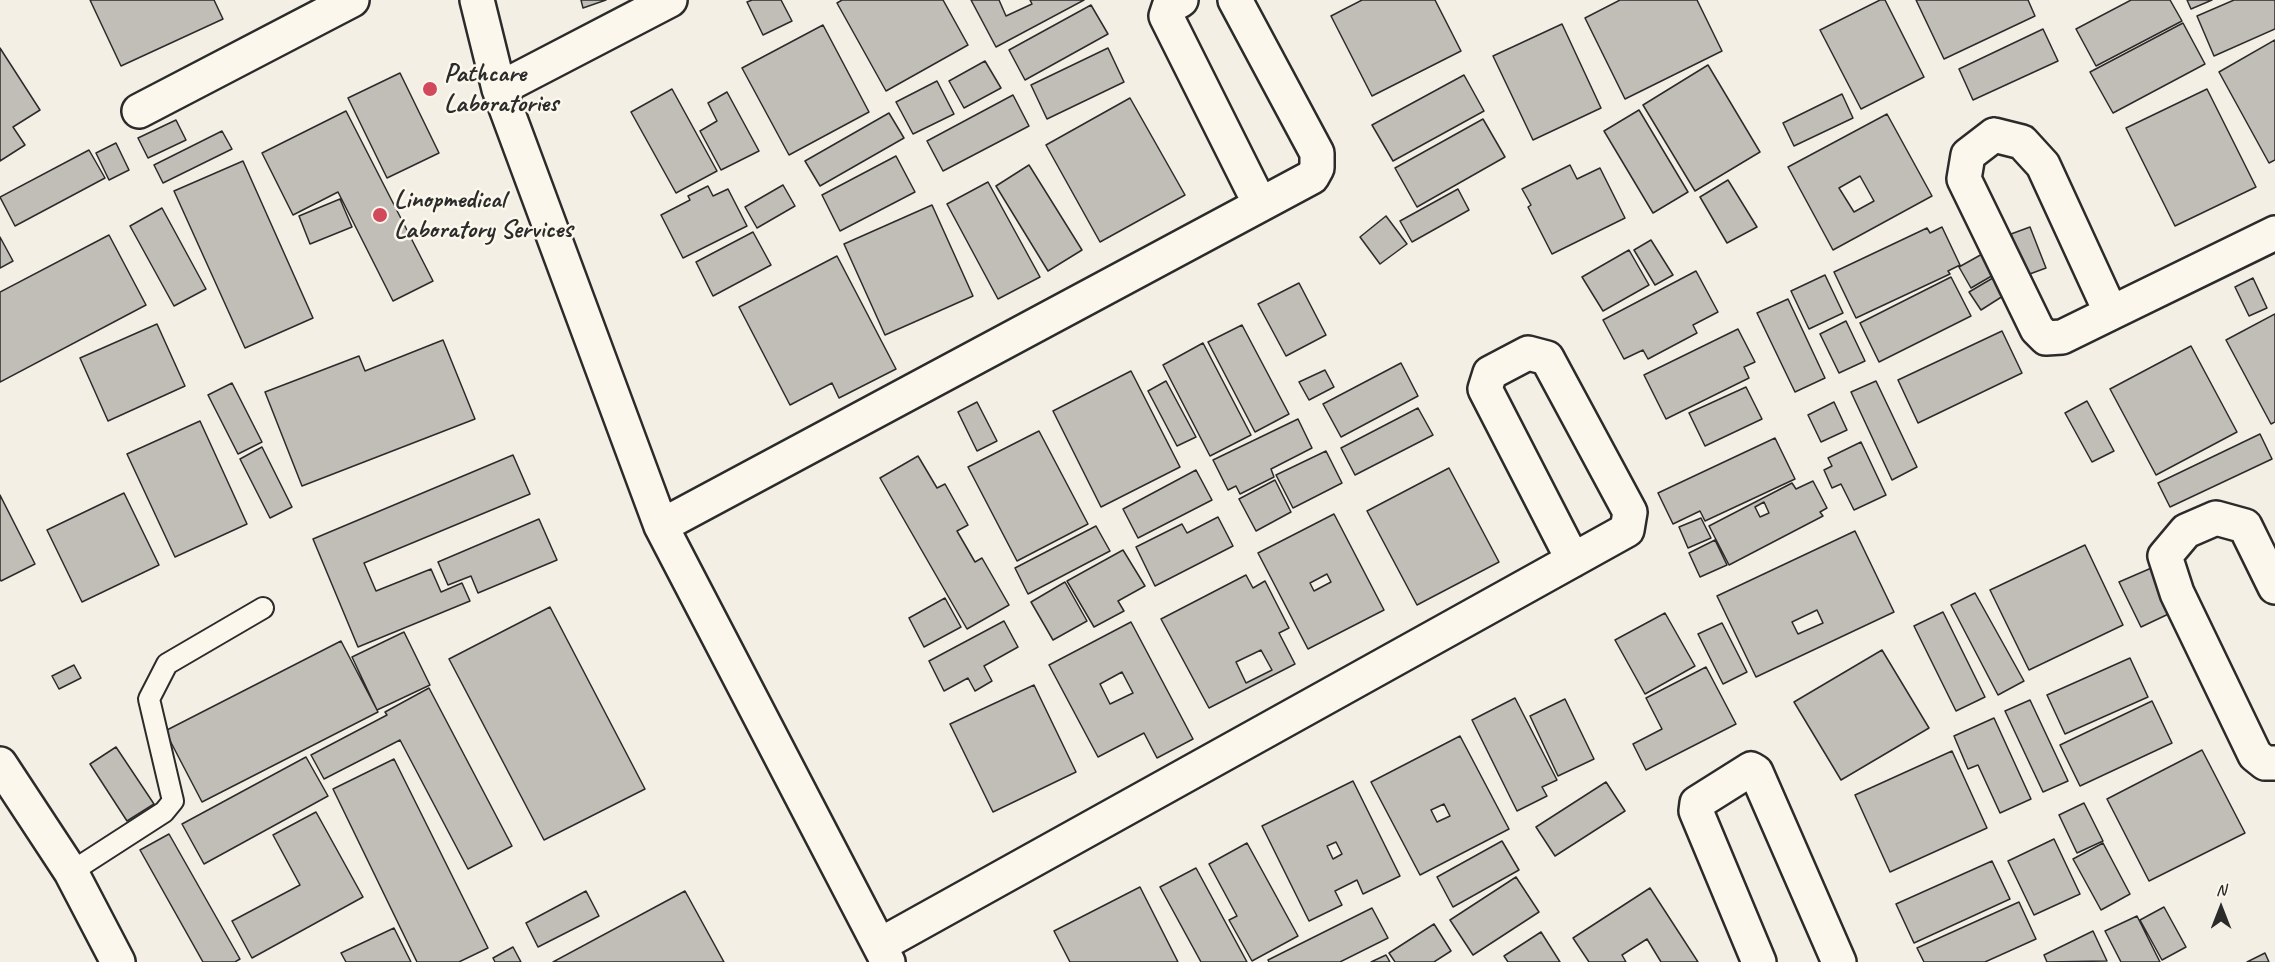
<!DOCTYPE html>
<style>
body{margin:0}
#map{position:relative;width:2275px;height:962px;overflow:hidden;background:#f3efe4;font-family:Caveat,sans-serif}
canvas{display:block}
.north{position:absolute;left:2191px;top:878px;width:60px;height:60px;-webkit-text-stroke:4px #fbf7ec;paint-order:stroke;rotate:0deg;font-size:16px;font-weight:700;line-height:24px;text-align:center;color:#2b2b2b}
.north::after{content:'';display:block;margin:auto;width:21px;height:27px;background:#2b2b2b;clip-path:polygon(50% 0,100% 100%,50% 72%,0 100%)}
</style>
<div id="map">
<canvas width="2275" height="962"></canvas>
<div class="north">N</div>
</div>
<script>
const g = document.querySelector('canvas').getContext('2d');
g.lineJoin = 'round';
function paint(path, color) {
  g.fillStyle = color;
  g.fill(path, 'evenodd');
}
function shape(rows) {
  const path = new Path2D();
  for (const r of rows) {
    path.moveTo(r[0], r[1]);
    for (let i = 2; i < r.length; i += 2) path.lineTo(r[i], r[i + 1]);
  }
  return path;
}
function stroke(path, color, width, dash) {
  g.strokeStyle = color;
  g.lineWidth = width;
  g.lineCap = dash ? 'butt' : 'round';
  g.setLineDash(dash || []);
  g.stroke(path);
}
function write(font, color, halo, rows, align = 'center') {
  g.font = font + ' Caveat,sans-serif';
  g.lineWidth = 5;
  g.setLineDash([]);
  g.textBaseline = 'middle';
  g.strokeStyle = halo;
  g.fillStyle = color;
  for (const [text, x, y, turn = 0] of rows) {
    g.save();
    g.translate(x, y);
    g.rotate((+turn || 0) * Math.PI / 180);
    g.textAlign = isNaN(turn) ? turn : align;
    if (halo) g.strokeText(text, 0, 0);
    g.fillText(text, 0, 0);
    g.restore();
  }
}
const building = shape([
 [90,0,214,0,223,19,121,66,90,0],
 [581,0,606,0,583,8,581,0],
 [752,0,781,0,792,21,763,35,747,2,752,0],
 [842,0,943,0,968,45,886,91,837,3,842,0],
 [971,0,999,0,1006,16,1032,4,1030,0,1084,0,996,47,971,0],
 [1362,0,1435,0,1461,51,1372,96,1331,16,1362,0],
 [1620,0,1697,0,1722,51,1625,99,1585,18,1620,0],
 [1880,0,1885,0,1924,77,1861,109,1820,30,1880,0],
 [1916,0,2028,0,2035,16,1944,59,1916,0],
 [2131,0,2170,0,2182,21,2096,66,2076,29,2131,0],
 [2187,0,2212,0,2191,9,2187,0],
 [2234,0,2275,0,2275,29,2214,56,2197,16,2234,0],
 [1091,5,1108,34,1025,80,1009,50,1091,5],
 [2183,23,2205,64,2113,113,2090,72,2183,23],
 [1562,24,1601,108,1533,140,1493,56,1562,24],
 [823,25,869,112,789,155,742,68,823,25],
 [2043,29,2058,61,1973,100,1959,69,2043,29],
 [2275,40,2275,160,2269,163,2219,72,2275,40],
 [0,48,40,110,13,127,25,145,0,161,0,48],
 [1108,48,1124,82,1047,119,1031,85,1108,48],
 [985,61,1001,88,964,108,949,81,985,61],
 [1708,65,1760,152,1695,191,1643,105,1708,65],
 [400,73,439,153,387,178,348,98,400,73],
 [1464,75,1484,111,1393,161,1372,125,1464,75],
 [937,81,954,114,913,134,896,102,937,81],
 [672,89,717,171,676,193,631,112,672,89],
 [2207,89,2256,187,2175,226,2126,128,2207,89],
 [727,92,759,151,721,170,700,131,717,121,708,103,727,92],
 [1842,94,1853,118,1794,146,1783,123,1842,94],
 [1013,95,1029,126,943,171,927,141,1013,95],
 [1130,98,1185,195,1100,242,1046,145,1130,98],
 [1639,110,1688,192,1653,213,1604,131,1639,110],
 [346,111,433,281,393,301,338,192,293,215,262,153,346,111],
 [889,113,904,138,820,186,805,161,889,113],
 [1887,114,1932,196,1833,250,1788,167,1887,114],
 [1860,176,1874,201,1854,212,1839,188,1860,176],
 [1483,119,1505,157,1417,207,1395,168,1483,119],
 [176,120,186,140,148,158,138,138,176,120],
 [222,131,232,149,163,183,154,165,222,131],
 [116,143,129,170,109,180,96,153,116,143],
 [89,150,105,178,15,226,0,197,89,150],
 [896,156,915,192,840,231,822,195,896,156],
 [243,161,313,318,245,348,174,191,243,161],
 [1029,165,1082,250,1048,271,996,186,1029,165],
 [1570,165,1577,179,1600,168,1625,218,1552,254,1528,207,1531,205,1522,189,1570,165],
 [1728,180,1757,227,1727,243,1700,197,1728,180],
 [988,182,1040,277,998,299,947,204,988,182],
 [783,185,795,206,757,228,745,207,783,185],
 [708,186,713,196,728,189,747,226,683,258,661,215,690,200,688,196,708,186],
 [1458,189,1469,210,1412,242,1400,221,1458,189],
 [340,199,352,227,310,244,299,216,340,199],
 [932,205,973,296,885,335,844,244,932,205],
 [162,208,206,289,174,306,130,226,162,208],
 [1386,216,1407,244,1380,264,1360,237,1386,216],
 [1942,227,1960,265,1948,271,1950,274,1856,318,1834,272,1927,228,1930,233,1942,227],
 [2030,227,2046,268,2027,275,2011,234,2030,227],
 [753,232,771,265,713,296,696,262,753,232],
 [109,235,146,305,0,382,0,292,109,235],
 [0,237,13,261,0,268,0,237],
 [1651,240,1673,275,1655,285,1634,250,1651,240],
 [1629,250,1649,285,1603,311,1582,277,1629,250],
 [1984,253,1995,274,1971,288,1959,267,1984,253],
 [837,256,896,369,839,398,832,383,790,405,739,307,837,256],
 [1696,271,1718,312,1693,325,1697,333,1648,359,1643,350,1624,359,1603,320,1696,271],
 [2003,272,2014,289,1981,310,1969,292,2003,272],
 [1825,275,1843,313,1809,329,1791,291,1825,275],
 [1951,277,1971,316,1879,362,1860,323,1951,277],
 [2253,278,2267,308,2249,316,2235,287,2253,278],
 [1299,283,1326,335,1286,356,1258,304,1299,283],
 [1788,299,1825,378,1795,392,1757,313,1788,299],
 [2275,314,2275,422,2271,424,2226,340,2275,314],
 [1846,321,1865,361,1839,373,1820,334,1846,321],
 [157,324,185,386,108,421,80,358,157,324],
 [1242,325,1289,414,1255,432,1208,342,1242,325],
 [1738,329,1755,362,1744,367,1749,378,1666,419,1644,375,1738,329],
 [2002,331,2022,373,1918,423,1898,380,2002,331],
 [443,340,475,419,302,486,265,392,359,356,365,371,443,340],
 [1203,343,1251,435,1210,456,1163,365,1203,343],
 [2191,346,2237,432,2156,475,2110,389,2191,346],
 [1401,363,1418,396,1341,437,1323,404,1401,363],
 [1325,370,1334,387,1309,400,1299,382,1325,370],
 [1131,371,1180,467,1101,507,1053,411,1131,371],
 [1166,381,1196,437,1177,446,1148,391,1166,381],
 [1876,381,1917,467,1892,480,1851,392,1876,381],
 [232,383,262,442,238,454,208,395,232,383],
 [1746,387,1762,419,1705,446,1689,413,1746,387],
 [2087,401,2114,451,2092,462,2065,413,2087,401],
 [977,402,997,441,977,451,958,412,977,402],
 [1834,402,1847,430,1821,442,1808,415,1834,402],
 [1418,408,1433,435,1355,475,1341,448,1418,408],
 [1298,419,1312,448,1271,469,1274,477,1240,494,1236,486,1228,490,1213,460,1298,419],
 [200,421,247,524,175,557,127,454,200,421],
 [1039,431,1088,524,1017,561,968,467,1039,431],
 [2260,434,2272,459,2170,507,2158,483,2260,434],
 [1775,438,1795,479,1705,521,1700,511,1673,524,1658,493,1775,438],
 [1861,442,1886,495,1854,510,1841,484,1832,488,1824,470,1832,466,1828,458,1861,442],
 [262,447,292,507,270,518,240,459,262,447],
 [1326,451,1342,483,1293,508,1276,475,1326,451],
 [513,455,530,494,364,563,376,591,431,569,441,592,462,583,470,601,358,647,313,539,513,455],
 [918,456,937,488,945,484,968,525,957,531,975,562,982,558,1009,605,967,629,880,478,918,456],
 [1449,468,1499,562,1417,605,1367,511,1449,468],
 [1196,470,1212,500,1138,538,1123,509,1196,470],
 [1275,480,1291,512,1256,531,1239,499,1275,480],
 [1813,481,1827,508,1820,512,1823,516,1729,565,1709,526,1792,483,1796,489,1813,481],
 [1764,502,1769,513,1760,517,1755,507,1764,502],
 [124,493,159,565,82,602,47,530,124,493],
 [0,495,35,564,1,581,0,579,0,495],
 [1334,514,1384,610,1308,649,1258,553,1334,514],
 [1327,574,1331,582,1314,591,1310,583,1327,574],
 [1218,517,1233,546,1155,586,1136,547,1182,524,1187,533,1218,517],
 [1701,518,1711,538,1688,548,1679,527,1701,518],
 [539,519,557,560,478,593,471,576,448,585,438,562,539,519],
 [1096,526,1110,551,1028,594,1015,568,1096,526],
 [1855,531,1894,612,1756,677,1717,596,1855,531],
 [1817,610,1823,623,1798,634,1792,622,1817,610],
 [1715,540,1727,565,1700,577,1689,553,1715,540],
 [2085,545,2123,625,2029,670,1990,590,2085,545],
 [1123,550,1145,586,1118,601,1124,611,1094,627,1067,581,1123,550],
 [2156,566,2177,610,2141,627,2119,582,2156,566],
 [1246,575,1253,588,1265,581,1289,628,1279,633,1295,664,1209,708,1161,619,1246,575],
 [1261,650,1272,670,1246,683,1236,662,1261,650],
 [1065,582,1087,621,1053,640,1031,602,1065,582],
 [1975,593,2024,681,1998,695,1951,605,1975,593],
 [945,598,961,627,924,647,909,618,945,598],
 [550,607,645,789,544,840,449,659,550,607],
 [1943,612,1985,697,1956,711,1914,626,1943,612],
 [1665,613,1695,666,1645,694,1615,640,1665,613],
 [1004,621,1018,647,984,666,992,681,975,691,968,678,944,691,929,661,1004,621],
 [1131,622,1193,739,1157,758,1144,733,1098,757,1049,665,1131,622],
 [1122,672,1133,693,1110,704,1100,684,1122,672],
 [1722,623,1747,672,1723,684,1698,634,1722,623],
 [404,632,430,685,377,710,352,657,404,632],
 [341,641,378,712,202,802,165,731,341,641],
 [1882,650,1929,728,1841,780,1794,702,1882,650],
 [2130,658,2148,697,2065,734,2047,695,2130,658],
 [74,665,81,678,59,689,52,676,74,665],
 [1706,667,1736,724,1646,770,1633,744,1662,729,1646,698,1706,667],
 [1034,685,1076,772,993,812,950,724,1034,685],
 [429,688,512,846,468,869,400,740,324,779,311,755,387,715,385,712,429,688],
 [1515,698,1557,780,1542,787,1547,796,1517,811,1472,720,1515,698],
 [1565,699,1594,759,1558,776,1530,716,1565,699],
 [2030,700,2068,781,2043,792,2005,711,2030,700],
 [2152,701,2172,743,2080,786,2060,745,2152,701],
 [1994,718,2031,799,2000,813,1978,765,1968,769,1954,736,1994,718],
 [1460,736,1509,829,1420,875,1371,782,1460,736],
 [1444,804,1450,816,1437,822,1431,810,1444,804],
 [116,747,154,804,127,821,90,764,116,747],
 [2202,750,2245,833,2149,881,2107,799,2202,750],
 [1952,751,1987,828,1890,872,1855,795,1952,751],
 [306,757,328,796,204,864,182,824,306,757],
 [394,759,488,948,459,962,417,962,333,789,394,759],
 [1353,781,1400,876,1363,894,1357,880,1335,891,1342,905,1309,921,1262,826,1353,781],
 [1336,842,1342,854,1333,859,1327,846,1336,842],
 [1606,782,1625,811,1555,856,1536,827,1606,782],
 [2084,803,2103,841,2077,853,2059,815,2084,803],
 [316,812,363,897,252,958,232,921,300,885,273,835,316,812],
 [169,834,240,959,235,962,203,962,140,850,169,834],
 [2054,839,2080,894,2034,915,2008,861,2054,839],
 [1502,841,1519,870,1453,907,1437,877,1502,841],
 [1247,843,1298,936,1252,961,1229,920,1237,916,1209,864,1247,843],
 [2103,843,2130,894,2101,910,2073,859,2103,843],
 [1992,861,2010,899,1914,943,1896,904,1992,861],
 [1196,868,1247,962,1201,962,1160,887,1196,868],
 [1516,877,1539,912,1473,955,1450,920,1516,877],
 [1140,887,1178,962,1070,962,1054,931,1140,887],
 [1650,888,1698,962,1661,962,1647,939,1622,955,1626,962,1589,962,1573,938,1650,888],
 [586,891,599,916,538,947,526,923,586,891],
 [685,891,724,962,553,962,685,891],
 [2019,902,2036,939,1985,962,1924,962,1917,948,2019,902],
 [2164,907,2186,947,2162,960,2140,920,2164,907],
 [1372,908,1388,938,1340,962,1269,962,1268,960,1372,908],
 [2137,916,2160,962,2121,962,2105,931,2137,916],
 [1434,924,1451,951,1434,962,1395,962,1389,953,1434,924],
 [394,928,411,962,346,962,341,953,394,928],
 [2093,931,2107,961,2047,962,2044,955,2093,931],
 [1541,932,1560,962,1508,962,1504,956,1541,932],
 [513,947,521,962,495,962,493,958,513,947],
 [2265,953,2269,962,2247,962,2265,953],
 [1386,955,1390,962,1371,962,1386,955]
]);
paint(building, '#c0beb6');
stroke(building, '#2b2b2b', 1.5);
const service = shape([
 [71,872,164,812,173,801,149,699,167,664,263,608]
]);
const minor = shape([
 [477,0,499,89,661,526,888,962],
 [1181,0,1169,7,1166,16,1260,204],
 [499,89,670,0],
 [139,111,352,0],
 [1994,135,2022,142,2043,165,2111,313,2062,337,2046,338,2037,329,1964,179,1968,155,1994,135],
 [2111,313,2275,233],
 [661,526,1312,177,1317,168,1317,153,1235,0],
 [2275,587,2245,526,2216,518,2186,531,2165,556,2177,593,2255,755,2265,763,2275,763],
 [0,764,71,872,118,962],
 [880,945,1627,530,1630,512,1547,358,1528,353,1490,373,1485,389,1573,560],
 [1759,962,1696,811,1697,803,1751,769,1756,772,1839,962]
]);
stroke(service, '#2b2b2b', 24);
stroke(minor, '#2b2b2b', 38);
stroke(service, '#fbf7ec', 20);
stroke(minor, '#fbf7ec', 33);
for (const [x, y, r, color] of [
 [430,89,8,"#d1495b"],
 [380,215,8,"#d1495b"]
]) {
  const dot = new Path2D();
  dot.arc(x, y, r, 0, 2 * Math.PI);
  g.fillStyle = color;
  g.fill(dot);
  stroke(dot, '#fbf7ec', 2);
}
write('bold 26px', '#2b2b2b', '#fbf7ec', [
 ["Pathcare",444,74],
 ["Laboratories",444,104],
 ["Linopmedical",394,200],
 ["Laboratory Services",394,230]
], 'left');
</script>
